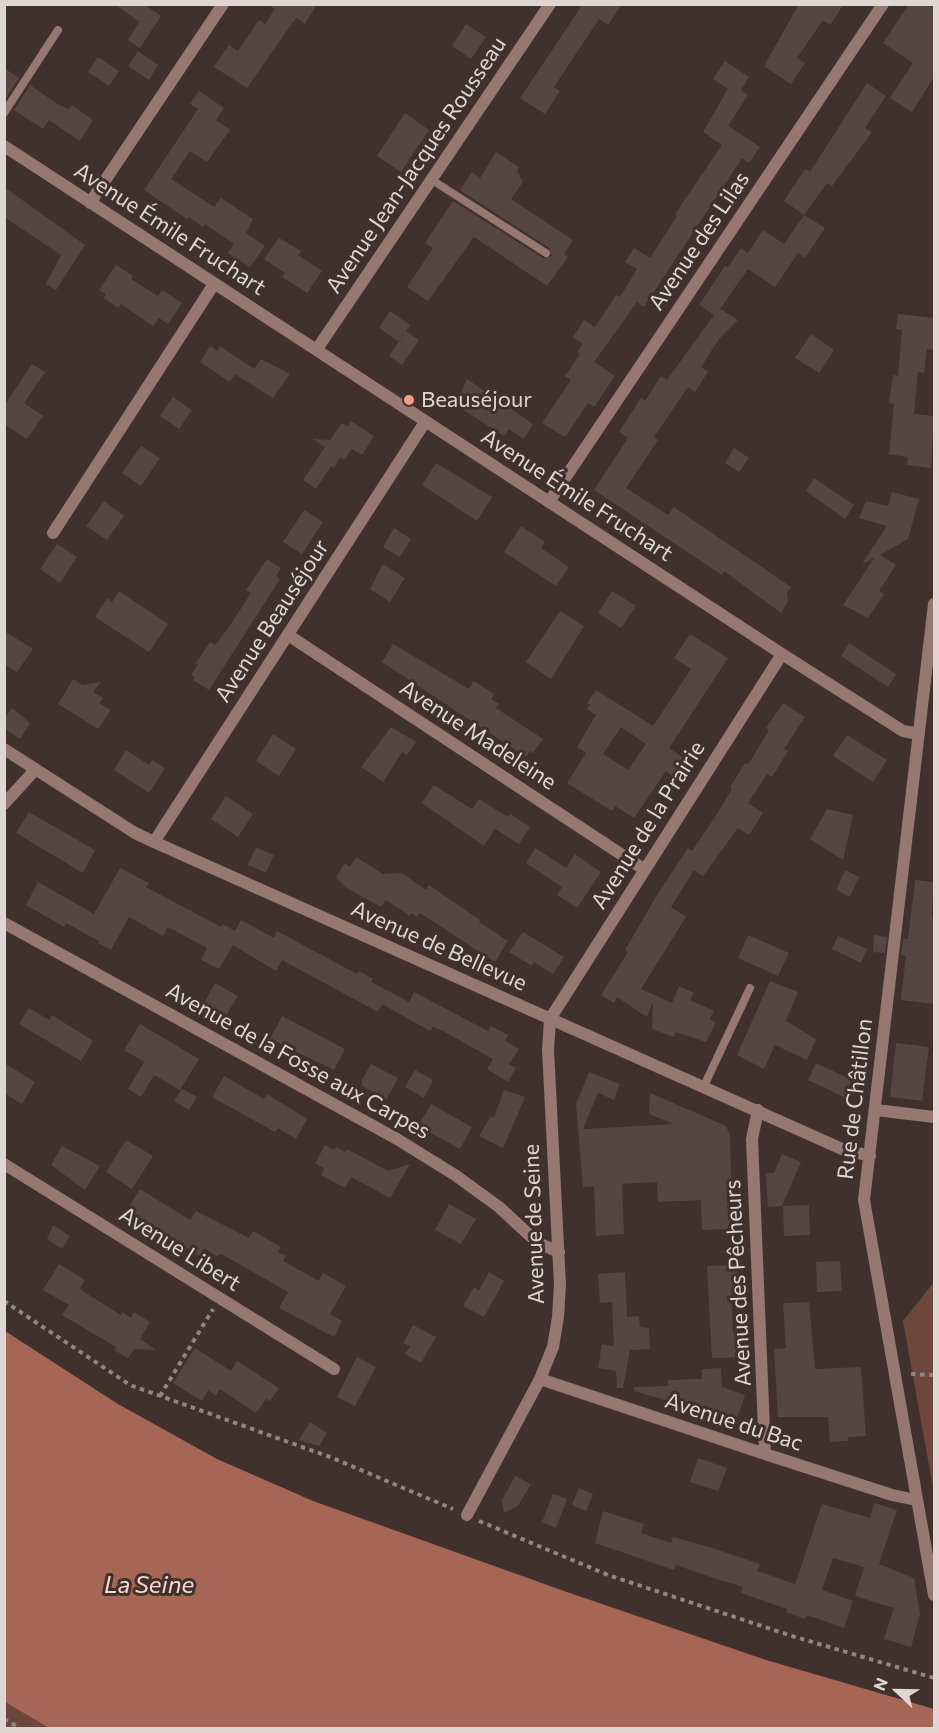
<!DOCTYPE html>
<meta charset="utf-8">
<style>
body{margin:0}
#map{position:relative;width:939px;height:1733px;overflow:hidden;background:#40312d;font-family:Commissioner,sans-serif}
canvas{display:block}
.frame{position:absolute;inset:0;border:6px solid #dfd6d3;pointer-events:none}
.north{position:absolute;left:867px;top:1661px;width:60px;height:60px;-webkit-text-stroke:4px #40312d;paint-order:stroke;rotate:292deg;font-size:16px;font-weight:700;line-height:24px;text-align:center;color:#dfd6d3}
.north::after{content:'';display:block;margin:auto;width:21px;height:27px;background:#dfd6d3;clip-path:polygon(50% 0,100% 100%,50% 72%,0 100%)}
</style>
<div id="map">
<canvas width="939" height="1733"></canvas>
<div class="frame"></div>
<div class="north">N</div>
</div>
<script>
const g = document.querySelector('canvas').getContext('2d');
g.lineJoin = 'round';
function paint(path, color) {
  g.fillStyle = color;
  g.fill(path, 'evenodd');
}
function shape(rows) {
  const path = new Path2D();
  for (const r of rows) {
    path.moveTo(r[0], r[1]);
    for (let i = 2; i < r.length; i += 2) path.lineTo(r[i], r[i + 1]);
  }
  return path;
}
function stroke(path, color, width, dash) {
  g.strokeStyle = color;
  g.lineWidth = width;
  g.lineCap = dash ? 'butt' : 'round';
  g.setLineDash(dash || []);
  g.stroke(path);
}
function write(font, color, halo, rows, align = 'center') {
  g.font = font + ' Commissioner,sans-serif';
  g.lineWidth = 6;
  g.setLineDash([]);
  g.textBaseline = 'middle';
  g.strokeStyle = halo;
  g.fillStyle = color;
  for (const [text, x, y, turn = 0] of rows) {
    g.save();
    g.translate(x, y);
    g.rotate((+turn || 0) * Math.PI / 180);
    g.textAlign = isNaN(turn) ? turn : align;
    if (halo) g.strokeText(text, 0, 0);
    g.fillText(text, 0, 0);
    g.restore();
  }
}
paint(shape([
 [934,1282,934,1493,903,1321],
 [5,1702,49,1728,5,1728]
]), '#6d473c');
paint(shape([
 [5,1331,118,1404,217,1459,313,1501,564,1591,766,1660,934,1709,934,1728,49,1728,5,1702]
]), '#a56655');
paint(shape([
 [115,4,144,4,161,16,140,48,128,40,139,22],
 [268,4,317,4,305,24,297,18,293,22,247,88,214,67,229,45,238,51,259,20,265,24,275,9],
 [577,4,622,4,608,25,599,19,554,87,560,91,545,114,520,98,581,7],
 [799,4,844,4,830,25,823,20,797,58,805,63,791,84,764,66],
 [909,4,934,4,934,77,912,112,890,98,913,63,883,43],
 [466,24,486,37,471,59,452,46],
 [138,51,158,65,149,80,128,66],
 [98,57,119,71,109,86,88,72],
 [725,61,749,77,741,90,748,95,728,126,760,147,749,163,742,158,644,307,637,302,594,362,615,376,594,407,588,403,565,437,542,423,571,380,565,376,580,354,577,352,583,344,573,337,584,320,595,327,616,295,620,297,637,269,625,262,634,248,650,258,677,216,675,214,722,145,703,132,728,89,713,79],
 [4,68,19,78,4,101],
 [867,83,886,96,865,128,872,132,832,186,827,183,804,215,784,201,805,169,810,172],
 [30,85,59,105,69,109,72,105,93,120,80,141,49,120,43,129,14,110],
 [199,91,224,108,216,120,230,130,207,162,190,151,171,179,214,207,221,198,253,219,246,233,265,246,250,267,228,253,234,244,205,224,203,227,189,217,187,219,144,190,198,109,190,104],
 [405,113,429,130,401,172,377,156],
 [496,152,519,167,517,170,523,182,511,199,573,240,564,254,568,257,547,286,474,237,428,301,407,287,433,248,425,243,453,201,543,258,552,256,549,248,460,190,472,172,480,178],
 [4,187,85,245,56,290,46,284,61,255,4,217],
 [804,215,825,228,805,258,798,253,775,287,748,269,720,309,738,320,719,339,701,367,708,372,695,392,688,387,686,390,654,437,658,440,626,488,668,515,674,507,791,587,787,593,788,601,781,613,724,571,722,575,594,490,628,438,619,432,641,398,645,401,661,376,667,380,714,315,699,305,725,266,728,267,741,248,748,253,763,230,784,244],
 [279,238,301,251,298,255,322,271,307,293,282,277,285,273,264,259],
 [116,265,133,276,131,279,158,296,162,290,182,303,168,324,159,318,153,326,121,304,118,308,104,298,106,294,99,290],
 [390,311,410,325,399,342,379,328],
 [898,314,934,318,934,350,927,349,924,373,918,372,914,414,934,416,931,468,907,465,908,457,889,454,894,404,889,403,893,375,898,376,902,330,896,329],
 [406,331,419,340,402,365,389,356],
 [811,334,834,350,819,373,795,358],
 [210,346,217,351,220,346,254,369,261,359,290,374,273,398,235,374,230,382,200,362],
 [32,364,45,372,24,403,43,416,27,439,4,424,4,406],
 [467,379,533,424,524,439,509,429,504,436,456,405],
 [173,397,192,410,179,429,160,416],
 [351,421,374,436,362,455,352,449,344,460,340,457,334,468,331,466,316,489,303,480,325,447,313,439,330,440,342,423,348,426],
 [141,446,160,458,141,486,122,473],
 [734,448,749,458,739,472,725,463],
 [436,463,492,497,477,521,422,485],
 [814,478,854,505,845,519,806,491],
 [892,492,919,499,908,539,880,555,896,565,879,591,884,594,868,618,843,605,875,557,862,564,887,526,859,518,866,501,888,506],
 [104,501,124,516,107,540,86,526],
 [304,510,323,522,302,554,283,542],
 [521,526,545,542,541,548,569,567,556,586,504,552],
 [394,528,411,539,400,557,383,547],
 [57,544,77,557,60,583,40,569],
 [267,559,281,568,276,576,280,579,209,690,193,680,195,677,191,675,198,664,196,663,210,642,215,645,229,627,251,593,246,590],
 [383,564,405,578,390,602,370,589],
 [119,591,168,624,149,652,95,617,107,598,112,602],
 [612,591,636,606,621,628,598,613],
 [560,611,584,626,551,679,526,662],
 [4,631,33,649,17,672,4,664],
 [690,634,728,658,669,748,694,765,683,783,666,771,634,818,615,806,612,811,567,783,586,753,577,747,596,715,587,709,590,705,587,703,596,690,653,726,691,669,674,658],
 [621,727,646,744,628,770,603,754],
 [849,643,896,674,888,687,841,656],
 [393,644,469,689,474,681,494,694,491,699,499,704,496,708,543,739,533,753,530,751,526,757,382,662],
 [73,679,82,685,101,682,93,692,103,698,99,703,111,710,98,729,58,704],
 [783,703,805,717,784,749,788,751,772,777,767,774,748,803,763,813,749,835,738,828,703,876,694,870,671,907,686,917,641,989,672,1003,679,986,694,993,690,1000,714,1011,710,1019,716,1022,706,1042,676,1032,674,1037,652,1029,653,1002,647,1017,617,997,614,1003,601,995,628,952,625,950,657,895,688,848,692,851,717,814,732,789,730,787,745,763,748,765,769,730,766,728],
 [12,708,30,723,20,739,4,728,4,719],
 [391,727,416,742,407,755,402,752,383,782,361,767],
 [273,734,296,749,279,776,256,761],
 [847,735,887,760,873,782,833,756],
 [126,750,149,765,152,760,165,768,149,793,114,770],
 [434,785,472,809,479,799,508,817,510,814,530,827,519,844,495,829,484,846,422,803],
 [226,796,253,814,238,837,211,819],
 [827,809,853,815,843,860,810,839],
 [29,812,95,850,83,873,16,833],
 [256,847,274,855,266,873,248,865],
 [535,848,566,868,575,854,601,872,577,908,557,895,562,887,526,863],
 [356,857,383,874,402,873,426,890,429,885,480,920,479,922,508,941,495,962,420,913,417,917,411,913,410,916,386,900,381,907,345,887,336,877,345,863,350,867],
 [120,868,149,883,146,887,221,927,223,924,235,931,241,920,274,938,277,931,357,974,359,971,373,979,371,982,409,1002,414,992,488,1031,491,1026,508,1035,505,1041,519,1049,509,1064,516,1068,508,1082,487,1069,493,1059,443,1031,433,1027,430,1031,382,1004,378,1012,282,960,276,971,233,945,219,969,201,960,207,948,168,927,163,936,129,917,111,950,98,943,99,941,66,923,64,927,26,905,38,882,94,914],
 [845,870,859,877,850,897,836,890],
 [915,880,934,882,932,916,934,916,934,1004,901,1000,906,956,901,955,903,939,908,939],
 [523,932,564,957,553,974,534,962,532,966,509,952],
 [748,935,789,953,778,976,738,958],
 [874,935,887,937,885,953,873,952],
 [838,936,867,949,861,963,832,949],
 [770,981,798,992,786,1021,816,1039,807,1060,775,1045,764,1069,737,1055],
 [215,983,238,996,225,1017,203,1005],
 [29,1008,49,1020,52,1015,93,1041,81,1061,19,1024],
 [282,1016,345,1049,334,1070,270,1039],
 [140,1024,199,1059,180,1090,154,1075,141,1097,128,1089,144,1062,124,1050],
 [896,1043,929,1047,922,1101,890,1097],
 [4,1063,35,1082,22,1104,4,1093],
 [816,1063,852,1080,844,1097,808,1080],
 [371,1064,398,1078,386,1100,362,1086,362,1080],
 [415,1070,433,1080,424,1098,405,1087],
 [589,1072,620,1084,614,1100,598,1093,583,1129,674,1124,649,1114,650,1093,726,1126,730,1135,732,1229,702,1230,701,1200,658,1202,657,1182,622,1184,624,1234,596,1236,594,1186,583,1187,576,1104],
 [224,1076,264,1099,267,1094,307,1119,296,1139,278,1128,275,1132,212,1097],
 [182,1089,197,1097,189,1110,174,1101],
 [504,1090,525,1097,503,1148,479,1136,491,1116,494,1118],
 [431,1104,472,1127,460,1149,418,1126],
 [126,1140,153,1156,132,1189,106,1172],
 [325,1145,334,1150,336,1147,345,1152,347,1149,388,1171,410,1164,390,1198,351,1177,345,1188,321,1175,324,1168,315,1163],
 [62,1146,100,1166,85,1190,51,1165],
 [782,1154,801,1162,782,1206,768,1207,766,1173,774,1173],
 [140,1189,190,1220,196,1211,249,1238,253,1231,281,1247,278,1252,286,1256,283,1261,319,1281,323,1273,346,1286,330,1314,342,1321,334,1337,279,1308,288,1292,225,1256,219,1254,218,1257,204,1248,199,1256,127,1210],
 [449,1204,476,1219,461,1244,435,1230],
 [809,1205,810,1235,784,1236,783,1206],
 [53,1225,70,1236,62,1249,47,1239],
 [840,1261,842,1291,817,1292,816,1262],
 [59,1264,85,1280,80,1288,84,1292,121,1315,122,1312,131,1318,134,1312,150,1322,140,1339,156,1350,134,1349,128,1358,114,1350,116,1347,62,1315,69,1305,43,1290],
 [737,1265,738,1286,731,1286,733,1332,750,1331,751,1357,712,1358,707,1266],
 [489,1272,504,1281,484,1317,463,1306,474,1287,479,1290],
 [625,1272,627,1317,639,1316,640,1327,649,1328,650,1349,630,1350,623,1388,617,1388,616,1371,598,1368,602,1344,614,1346,612,1302,600,1303,598,1274],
 [809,1302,815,1369,861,1367,866,1436,848,1437,848,1441,830,1442,828,1417,778,1417,774,1349,786,1348,783,1303],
 [413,1325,436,1337,421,1363,405,1354,410,1346,403,1343],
 [195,1348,231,1371,237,1361,279,1388,270,1401,266,1399,256,1413,220,1389,216,1396,208,1390,202,1401,173,1383],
 [357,1357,376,1367,355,1406,337,1397],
 [721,1368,722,1387,745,1395,736,1421,634,1391,634,1387,668,1386,668,1380,702,1379,702,1369],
 [310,1422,327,1433,319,1446,299,1440],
 [698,1458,727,1468,718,1491,690,1482],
 [515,1476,531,1484,518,1506,504,1513,502,1500],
 [579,1488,593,1494,586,1511,572,1505],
 [553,1494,567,1499,556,1528,542,1522],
 [874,1503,897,1510,879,1564,914,1578,920,1614,911,1647,884,1639,894,1608,855,1596,864,1567,833,1558,822,1590,853,1601,844,1628,807,1615,805,1619,786,1612,787,1609,741,1593,743,1587,717,1579,676,1565,674,1570,595,1543,603,1511,644,1524,641,1533,671,1543,673,1537,709,1547,760,1564,757,1571,795,1584,822,1504,870,1518]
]), '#564642');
stroke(shape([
 [4,1301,130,1385,330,1457,453,1509],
 [911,1374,934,1375],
 [160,1396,213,1309],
 [479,1521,608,1575,792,1636,934,1678],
 [4,1719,20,1728]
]), '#918581', 4, [4.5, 4.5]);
stroke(shape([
 [4,113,58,30],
 [432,180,546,253],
 [704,1086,750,988]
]), '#957870', 8);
stroke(shape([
 [4,146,782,654,903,731,919,734],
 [90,203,223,4],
 [317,349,550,4],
 [549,502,883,4],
 [53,533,214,284],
 [934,604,864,1200,934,1595],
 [288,635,645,870],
 [4,749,135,833,154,842,842,1149,870,1156],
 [4,804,35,770],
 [154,842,425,422],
 [4,923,397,1139,455,1175,499,1207,538,1243,559,1252],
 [758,1110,752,1139,765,1454],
 [876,1110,934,1117],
 [4,1164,334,1369],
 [540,1379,765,1454,892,1495,916,1500],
 [467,1515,540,1379,553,1347,558,1317,560,1285,548,1050,550,1019,782,654]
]), '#957870', 12);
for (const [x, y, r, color] of [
 [409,400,6,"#f49e87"]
]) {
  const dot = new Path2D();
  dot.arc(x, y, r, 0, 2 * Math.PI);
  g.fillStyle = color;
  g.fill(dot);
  stroke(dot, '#40312d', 2);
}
write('22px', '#dfd6d3', '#40312d', [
 ["Avenue Jean-Jacques Rousseau",416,165,-56],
 ["Avenue Émile Fruchart",170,229,33],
 ["Avenue des Lilas",699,241,-56],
 ["Avenue Émile Fruchart",577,495,33],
 ["Avenue Beauséjour",272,621,-57],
 ["Avenue Madeleine",478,735,33],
 ["Avenue de la Prairie",648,825,-58],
 ["Avenue de Bellevue",439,946,24],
 ["Avenue de la Fosse aux Carpes",298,1061,29],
 ["Rue de Châtillon",855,1099,-83],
 ["Avenue de Seine",534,1224,-92],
 ["Avenue Libert",180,1249,32],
 ["Avenue des Pêcheurs",738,1283,-93],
 ["Avenue du Bac",734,1422,18]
]);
write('22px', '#dfd6d3', '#40312d', [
 ["Beauséjour",421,400]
], 'left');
write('italic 24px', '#fed7cc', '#40312d', [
 ["La Seine",149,1585]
]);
</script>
